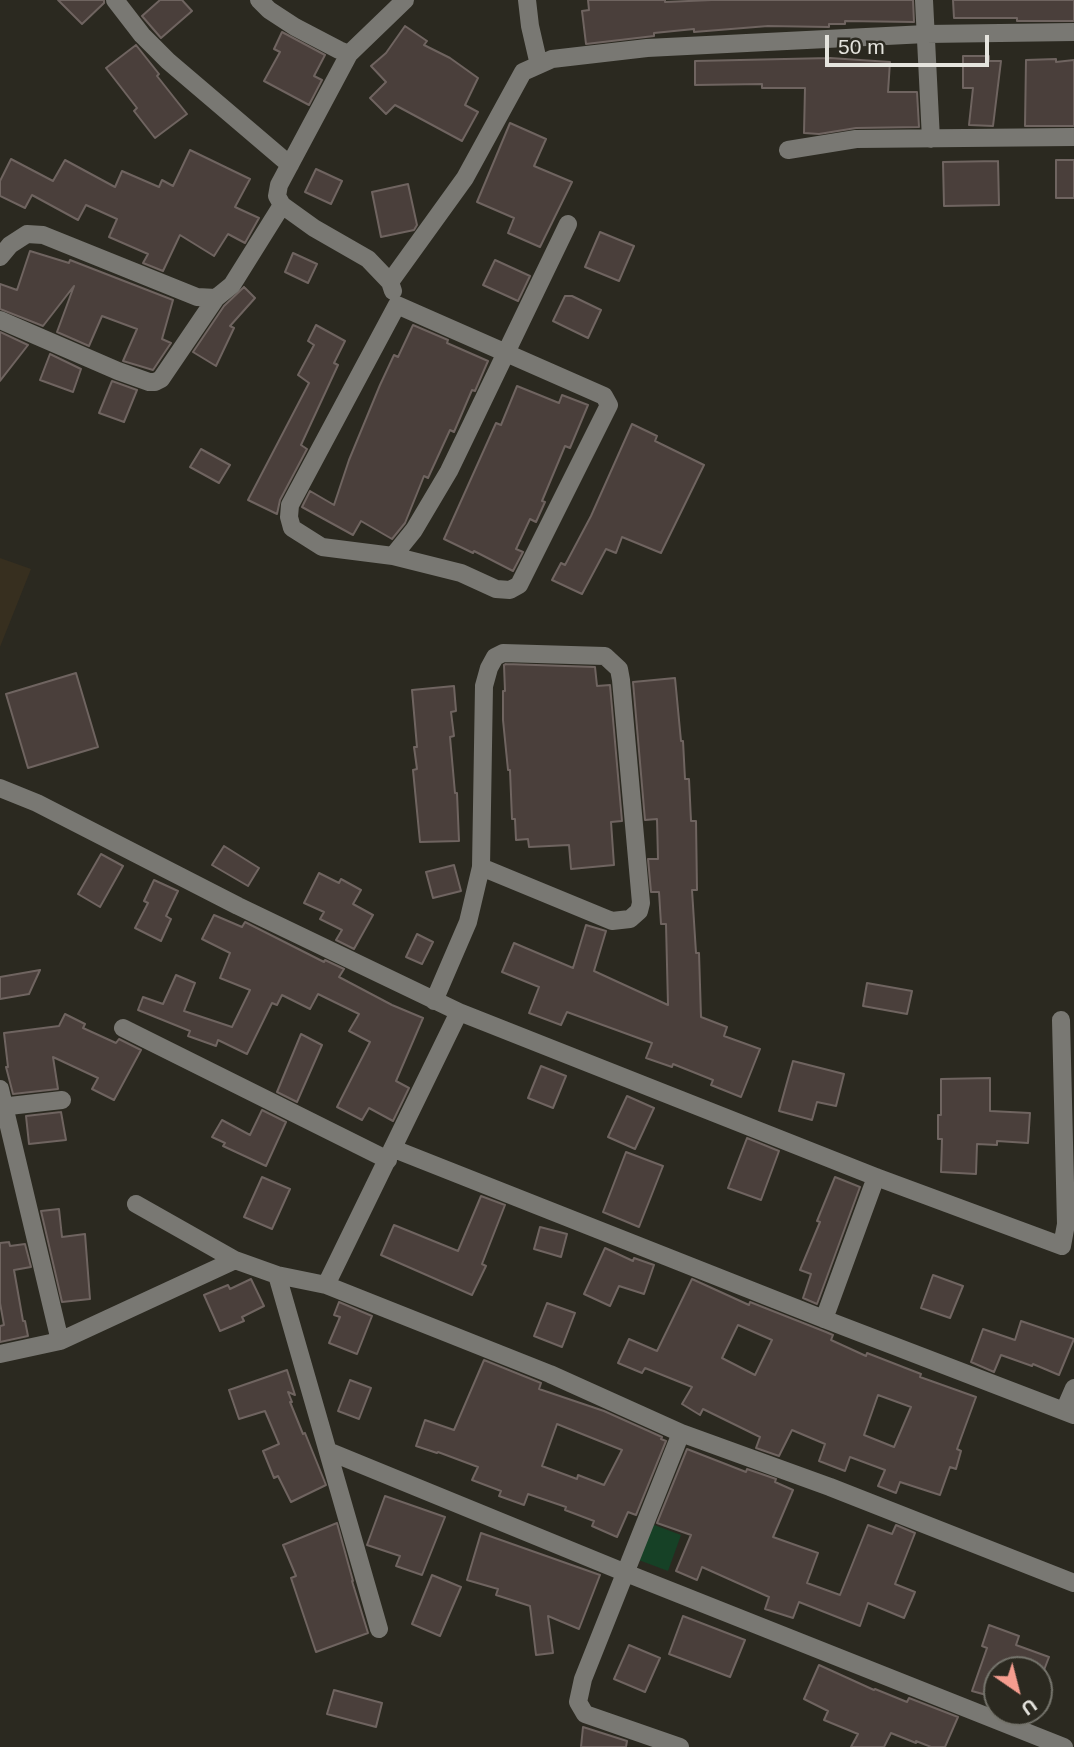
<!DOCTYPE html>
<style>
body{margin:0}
#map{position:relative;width:1074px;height:1747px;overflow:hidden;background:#2b2920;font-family:Arial,sans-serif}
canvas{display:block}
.north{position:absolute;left:983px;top:1656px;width:70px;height:70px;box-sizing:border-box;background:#2b2920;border:2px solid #75746c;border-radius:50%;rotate:145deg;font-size:19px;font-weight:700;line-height:28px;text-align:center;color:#e5e4de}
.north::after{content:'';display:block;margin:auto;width:24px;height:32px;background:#f59d8f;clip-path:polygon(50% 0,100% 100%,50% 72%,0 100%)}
.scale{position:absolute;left:825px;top:35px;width:164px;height:32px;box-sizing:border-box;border:4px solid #e5e4de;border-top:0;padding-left:9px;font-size:21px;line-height:24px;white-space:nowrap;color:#e5e4de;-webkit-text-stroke:5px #2b2920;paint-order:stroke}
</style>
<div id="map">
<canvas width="1074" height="1747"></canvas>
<div class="north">U</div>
<div class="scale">50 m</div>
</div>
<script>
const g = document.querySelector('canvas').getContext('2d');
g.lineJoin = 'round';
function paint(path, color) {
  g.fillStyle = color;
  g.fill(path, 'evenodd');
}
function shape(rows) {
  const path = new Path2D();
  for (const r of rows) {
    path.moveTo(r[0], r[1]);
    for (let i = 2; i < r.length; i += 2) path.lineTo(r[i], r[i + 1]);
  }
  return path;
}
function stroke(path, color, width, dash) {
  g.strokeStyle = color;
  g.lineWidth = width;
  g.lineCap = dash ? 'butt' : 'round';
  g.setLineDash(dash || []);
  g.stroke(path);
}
paint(shape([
 [0,558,31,569,0,647]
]), '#372f1f');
paint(shape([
 [649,1523,681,1535,668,1571,636,1559]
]), '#164126');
const building = shape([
 [58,0,104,0,104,3,82,24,58,0],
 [160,0,182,0,192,11,161,38,142,16,160,0],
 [588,0,665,0,665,2,712,0,913,0,914,22,845,21,845,24,829,24,829,27,768,26,694,32,694,29,654,33,654,36,586,44,582,11,589,10,588,0],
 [953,0,1074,0,1074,21,1017,21,1017,18,954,18,953,0],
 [405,26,427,41,424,45,450,58,478,78,465,105,478,112,462,141,395,105,386,114,370,98,386,82,371,66,386,53,405,26],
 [282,32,325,55,314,76,322,80,309,105,264,81,280,52,274,49,282,32],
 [136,45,159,74,157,76,187,114,155,138,134,111,137,108,106,68,136,45],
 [963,56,989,56,989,61,1001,61,993,126,969,125,973,88,963,88,963,56],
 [830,58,890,62,888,92,917,92,919,127,856,128,819,134,804,133,805,88,762,88,762,84,695,85,695,61,830,58],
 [1056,59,1056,62,1074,60,1074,126,1025,126,1026,60,1056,59],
 [510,123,546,139,534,166,572,182,540,247,508,233,514,218,477,202,510,123],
 [190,150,250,179,235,207,259,218,245,243,228,234,214,256,180,235,163,271,143,263,148,254,109,237,117,219,86,205,78,220,32,195,25,208,0,196,0,181,11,159,53,181,65,160,115,187,122,171,159,187,162,180,173,186,190,150],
 [1056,160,1074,160,1074,198,1056,198,1056,160],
 [998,161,999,205,944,206,943,162,998,161],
 [316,169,342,181,331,204,305,192,316,169],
 [408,184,417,225,414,230,381,237,372,192,408,184],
 [600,232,634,246,619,281,585,267,600,232],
 [30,251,69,263,70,260,173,300,162,339,171,343,153,370,123,361,137,329,102,316,89,346,57,332,74,286,43,326,0,309,0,284,17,290,30,251],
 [293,253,317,264,308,283,285,272,293,253],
 [495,260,530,276,518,301,483,285,495,260],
 [244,287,255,298,230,326,234,328,216,366,193,352,224,306,244,287],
 [565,296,572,296,601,310,588,338,553,321,565,296],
 [316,325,345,341,334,363,338,365,301,445,307,449,280,500,277,514,248,500,309,383,298,375,314,345,308,341,316,325],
 [413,325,448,340,447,343,488,361,475,391,472,390,454,432,450,430,428,478,424,476,405,523,392,539,361,521,353,535,302,507,310,491,334,505,349,460,380,385,394,355,398,357,413,325],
 [0,332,28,345,0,381,0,332],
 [50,354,81,369,73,392,40,380,50,354],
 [112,381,137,390,124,422,99,413,112,381],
 [517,386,559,403,562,395,588,405,570,448,565,446,542,501,545,502,536,522,530,519,516,549,523,552,513,571,474,551,473,553,444,539,496,423,501,425,517,386],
 [632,424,657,436,655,441,704,465,661,553,622,537,616,553,606,549,582,594,552,580,561,563,565,565,591,516,632,424],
 [201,449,230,465,219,483,190,467,201,449],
 [506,664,595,667,597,686,610,685,622,821,611,822,614,865,571,869,569,845,529,847,528,839,516,840,515,819,512,819,510,770,508,770,503,720,503,691,505,691,504,665,506,664],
 [76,673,98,747,28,768,6,694,76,673],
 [675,678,681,741,683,741,685,779,689,779,691,821,696,821,697,890,692,890,696,953,699,953,701,1017,727,1027,724,1036,760,1049,741,1097,711,1085,713,1080,673,1064,672,1067,646,1058,652,1043,567,1012,561,1025,529,1013,539,987,502,972,514,943,573,968,586,925,606,931,594,971,668,1005,666,924,661,924,659,892,651,892,648,859,658,859,657,819,645,820,633,682,675,678],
 [454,686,456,711,451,712,454,736,450,737,455,793,457,793,459,841,420,842,413,770,417,769,414,747,417,747,412,690,454,686],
 [224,846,259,868,248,886,212,865,224,846],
 [101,854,123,866,100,907,78,894,101,854],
 [454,865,461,891,433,898,426,872,454,865],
 [319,873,339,883,341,879,361,890,353,904,373,915,354,949,336,940,342,930,320,919,324,912,304,903,319,873],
 [154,880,178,891,166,916,171,919,161,941,135,928,148,903,144,901,154,880],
 [214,915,242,927,245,922,324,962,325,960,344,969,339,977,392,1005,423,1018,396,1081,409,1088,393,1121,369,1108,362,1120,337,1107,370,1042,349,1031,359,1014,318,994,310,1009,282,995,277,1005,272,1003,247,1054,218,1040,216,1046,188,1036,190,1031,138,1010,143,997,163,1004,176,975,195,983,184,1011,232,1027,250,990,220,978,230,953,202,939,214,915],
 [417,934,433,942,422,964,406,957,417,934],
 [40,970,29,994,0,999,0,977,40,970],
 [867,983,912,991,907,1014,863,1006,867,983],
 [65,1014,85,1024,83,1028,116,1043,119,1039,141,1050,114,1100,92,1089,98,1078,53,1057,58,1089,13,1094,6,1067,8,1067,4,1033,59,1026,65,1014],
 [301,1034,322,1045,297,1102,277,1092,301,1034],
 [793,1061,844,1074,836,1106,817,1102,812,1120,779,1111,793,1061],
 [541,1066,566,1076,553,1108,528,1098,541,1066],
 [990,1078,990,1111,1030,1113,1028,1143,997,1141,997,1145,977,1144,976,1174,941,1172,942,1139,938,1139,938,1115,941,1115,941,1079,990,1078],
 [627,1096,654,1108,635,1149,608,1137,627,1096],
 [262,1110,286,1122,266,1166,223,1146,225,1143,212,1137,222,1120,250,1135,262,1110],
 [61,1112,66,1140,29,1144,26,1116,61,1112],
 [747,1138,779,1151,761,1200,728,1188,747,1138],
 [626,1152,663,1166,639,1227,603,1212,626,1152],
 [262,1177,290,1189,272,1229,244,1217,262,1177],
 [835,1177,860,1187,817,1304,803,1298,811,1274,800,1270,820,1222,817,1221,835,1177],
 [481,1196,505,1205,482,1264,486,1266,472,1295,381,1255,394,1225,458,1251,481,1196],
 [59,1209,62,1237,85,1234,90,1299,62,1302,41,1211,59,1209],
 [540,1227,567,1234,561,1257,534,1249,540,1227],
 [9,1242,10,1246,25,1244,31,1267,14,1270,23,1321,25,1321,28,1336,0,1342,0,1326,4,1325,0,1303,0,1243,9,1242],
 [605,1248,633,1261,634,1258,654,1265,644,1294,619,1286,610,1306,584,1294,605,1248],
 [933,1275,963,1286,950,1318,921,1308,933,1275],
 [251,1279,264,1306,242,1317,244,1321,220,1331,204,1295,228,1285,230,1289,251,1279],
 [692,1279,749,1305,750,1302,826,1332,833,1335,831,1340,866,1356,867,1353,921,1374,920,1377,976,1397,957,1449,961,1451,956,1469,950,1467,940,1495,900,1482,896,1493,878,1486,885,1470,850,1457,845,1471,819,1461,825,1444,792,1430,779,1456,756,1448,760,1437,703,1409,700,1415,682,1404,692,1387,645,1368,642,1373,618,1363,629,1339,657,1351,692,1279],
 [738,1325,772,1340,755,1375,722,1358,738,1325],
 [878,1395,911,1407,894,1447,864,1435,878,1395],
 [339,1302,372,1316,357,1354,329,1343,340,1317,334,1315,339,1302],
 [547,1303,575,1313,562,1347,534,1336,547,1303],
 [1021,1321,1074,1339,1059,1375,1033,1364,1032,1366,1001,1355,994,1372,971,1362,983,1329,1015,1340,1021,1321],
 [484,1360,541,1383,539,1389,604,1411,662,1437,661,1439,666,1441,636,1515,628,1512,617,1537,592,1526,594,1521,565,1510,566,1507,528,1494,524,1505,499,1496,501,1491,472,1480,478,1467,438,1452,437,1453,416,1446,425,1420,454,1430,484,1360],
 [557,1424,622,1450,604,1485,578,1475,577,1479,542,1466,557,1424],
 [287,1370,295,1395,288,1392,292,1402,290,1402,303,1434,305,1433,326,1485,291,1502,278,1476,274,1478,263,1451,279,1444,265,1411,239,1419,229,1390,287,1370],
 [350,1380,371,1388,359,1419,338,1411,350,1380],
 [687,1449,746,1472,747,1469,776,1479,775,1482,793,1490,773,1537,818,1553,807,1583,840,1595,868,1525,892,1534,896,1525,915,1533,895,1584,915,1592,904,1618,868,1603,860,1626,799,1602,793,1618,765,1609,769,1597,702,1567,697,1580,676,1571,691,1535,657,1523,687,1449],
 [385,1496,445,1517,422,1575,396,1566,400,1556,367,1545,385,1496],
 [337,1523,353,1581,352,1581,368,1633,316,1652,291,1578,296,1576,283,1545,337,1523],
 [481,1533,600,1575,579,1629,548,1616,553,1653,536,1655,530,1606,496,1595,498,1589,467,1580,481,1533],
 [432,1575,461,1587,440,1636,412,1624,432,1575],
 [683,1616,745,1640,730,1677,669,1654,683,1616],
 [989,1625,1019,1636,1016,1645,1049,1657,1044,1670,997,1670,997,1698,972,1691,987,1648,982,1646,989,1625],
 [629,1645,660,1658,645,1692,614,1679,629,1645],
 [819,1665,874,1690,875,1689,907,1702,909,1698,958,1717,945,1747,931,1747,916,1741,916,1743,891,1733,884,1747,851,1747,858,1734,824,1720,828,1711,804,1699,819,1665],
 [334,1690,382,1703,376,1727,327,1714,334,1690],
 [583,1727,627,1741,626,1747,581,1747,583,1727]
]);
paint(building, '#4a3f3b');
stroke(building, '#6f6460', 2);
stroke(shape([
 [115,0,142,35,168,61,290,165],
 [259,0,269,10,295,27,339,50,349,54],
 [527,0,530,26,539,65],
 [924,0,931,139],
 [788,150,856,139,1074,137],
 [0,257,10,245,27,234,43,235,197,297,216,298],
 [390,282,465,178,523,72,552,59,647,48,926,34,1074,32],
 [393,291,390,282,368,259,314,228,282,205,277,196,279,185,349,54,405,0],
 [397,305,290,505,289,517,292,528,322,547,393,556,414,530,449,471,568,224],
 [0,320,118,371,149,382,155,382,161,379,216,298,232,285,282,205],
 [393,556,461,573,496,589,510,590,519,585,609,405,604,396,397,305],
 [0,788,37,803,238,906,459,1012,876,1177,1062,1246,1066,1224,1061,1020],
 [434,1001,468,922,481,867,484,686,489,668,495,657,503,653,605,656,619,669,621,680,641,903,639,911,630,919,612,921,481,867],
 [123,1028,388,1160],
 [0,1089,60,1341],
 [0,1107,62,1100],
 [394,1149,824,1319,1074,1415],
 [136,1204,235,1260],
 [277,1275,326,1285,550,1374,681,1433,830,1487,1074,1583],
 [326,1285,459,1012],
 [824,1319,876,1177],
 [0,1354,60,1341,235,1260,277,1275,379,1629],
 [1064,1411,1074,1388],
 [328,1451,626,1573,1064,1747],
 [680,1747,585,1714,578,1702,583,1679,681,1433]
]), '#797873', 18);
</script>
